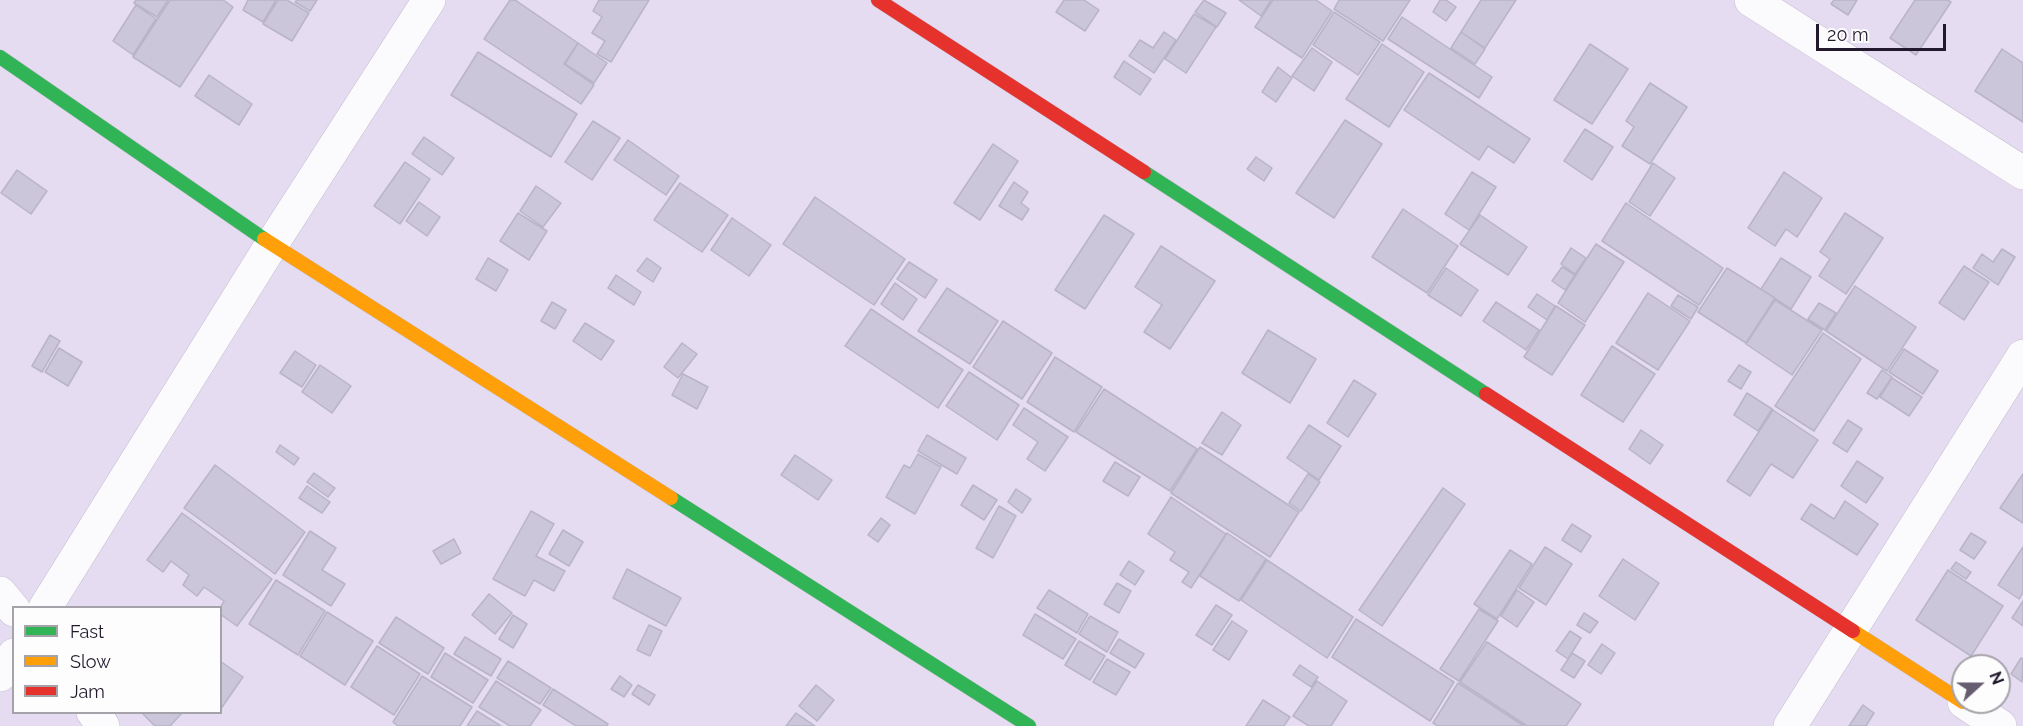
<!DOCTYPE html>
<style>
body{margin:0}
#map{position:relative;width:2023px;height:726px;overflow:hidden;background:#e6dcf2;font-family:Raleway,sans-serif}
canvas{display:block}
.legend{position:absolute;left:12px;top:606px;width:210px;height:108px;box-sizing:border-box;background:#fdfdfd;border:2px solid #a5a2a9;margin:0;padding:8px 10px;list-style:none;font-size:18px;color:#22192c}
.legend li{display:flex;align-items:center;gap:12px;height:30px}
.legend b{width:30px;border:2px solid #a5a2a9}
.north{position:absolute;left:1951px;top:654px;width:60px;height:60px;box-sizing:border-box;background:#fdfdfd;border:2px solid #a5a2a9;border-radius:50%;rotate:69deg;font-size:16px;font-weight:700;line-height:24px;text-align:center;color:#22192c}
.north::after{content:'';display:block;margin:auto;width:21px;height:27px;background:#675d71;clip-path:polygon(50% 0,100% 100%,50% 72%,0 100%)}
.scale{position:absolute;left:1816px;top:24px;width:130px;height:27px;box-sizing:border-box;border:3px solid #22192c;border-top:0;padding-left:8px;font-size:18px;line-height:21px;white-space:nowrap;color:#22192c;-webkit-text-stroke:4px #fdfdfd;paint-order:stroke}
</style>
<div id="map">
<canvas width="2023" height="726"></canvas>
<ul class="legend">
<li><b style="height:8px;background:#30b455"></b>Fast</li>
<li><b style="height:8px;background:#ff9f0a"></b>Slow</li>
<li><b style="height:8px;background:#e5322d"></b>Jam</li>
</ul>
<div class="north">N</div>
<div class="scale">20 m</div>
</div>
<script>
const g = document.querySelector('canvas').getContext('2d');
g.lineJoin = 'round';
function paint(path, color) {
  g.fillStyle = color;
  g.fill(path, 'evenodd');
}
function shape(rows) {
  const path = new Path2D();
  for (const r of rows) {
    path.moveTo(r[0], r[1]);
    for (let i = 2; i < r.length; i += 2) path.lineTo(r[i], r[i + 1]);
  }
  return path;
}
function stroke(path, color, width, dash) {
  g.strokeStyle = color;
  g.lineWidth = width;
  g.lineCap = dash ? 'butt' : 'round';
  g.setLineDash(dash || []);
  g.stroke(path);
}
const building = shape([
 [136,0,168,0,157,17,134,3,136,0],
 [170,0,223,0,233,7,180,87,133,57,170,0],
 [248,0,276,0,263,22,243,10,248,0],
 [278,0,287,0,309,13,292,41,263,24,278,0],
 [297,0,317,0,310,11,295,2,297,0],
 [510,0,515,0,578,43,564,64,594,85,581,104,484,39,510,0],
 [599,0,649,0,611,62,597,54,605,41,592,33,602,17,593,11,599,0],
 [1064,0,1084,0,1099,10,1085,31,1056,12,1064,0],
 [1204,0,1226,13,1217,27,1195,12,1204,0],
 [1239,0,1271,0,1261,16,1239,0],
 [1273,0,1316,0,1332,11,1302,58,1255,27,1273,0],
 [1339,0,1410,0,1383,41,1334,9,1339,0],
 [1440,0,1446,0,1456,7,1446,21,1433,12,1440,0],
 [1481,0,1516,0,1485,48,1461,32,1481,0],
 [1834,0,1857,0,1848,15,1831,4,1834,0],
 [1915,0,1948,0,1951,2,1916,55,1890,38,1915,0],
 [136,5,156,19,133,55,113,41,136,5],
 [1334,12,1380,42,1358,75,1313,45,1334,12],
 [1194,14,1216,27,1186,73,1165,59,1194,14],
 [1402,17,1492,77,1479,98,1388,39,1402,17],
 [1164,32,1176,40,1154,73,1129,56,1140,40,1153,48,1164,32],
 [1461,32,1485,49,1475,64,1451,48,1461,32],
 [578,43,607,63,594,83,565,64,578,43],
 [1382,44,1424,72,1389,127,1346,99,1382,44],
 [1590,44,1628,69,1592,124,1554,100,1590,44],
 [1312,48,1332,62,1314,91,1292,76,1312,48],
 [2002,49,2023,63,2023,122,1975,91,2002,49],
 [478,52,577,114,551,157,451,95,478,52],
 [1124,61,1151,79,1140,95,1114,77,1124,61],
 [1278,67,1292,78,1276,102,1262,92,1278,67],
 [1429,73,1530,139,1514,163,1488,146,1479,160,1404,110,1429,73],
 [209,75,252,104,239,125,195,96,209,75],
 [1650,83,1687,107,1650,164,1622,146,1634,127,1626,121,1650,83],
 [1345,120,1382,144,1334,218,1296,193,1345,120],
 [593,121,620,138,592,180,565,162,593,121],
 [1585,129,1613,147,1592,180,1564,161,1585,129],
 [424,137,454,158,442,175,412,154,424,137],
 [628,140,679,176,666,195,614,160,628,140],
 [993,144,1018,161,980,220,954,203,993,144],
 [1256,157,1272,168,1264,181,1247,169,1256,157],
 [405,162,430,179,400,224,374,206,405,162],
 [1653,163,1675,178,1650,216,1629,202,1653,163],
 [17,170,47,191,31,214,1,193,17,170],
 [1472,172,1496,187,1469,230,1445,214,1472,172],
 [1784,172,1822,198,1797,237,1786,229,1775,246,1748,228,1784,172],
 [1014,182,1028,192,1021,203,1029,209,1022,220,999,206,1014,182],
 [680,183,728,215,702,252,654,220,680,183],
 [536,186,561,203,543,227,520,211,536,186],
 [815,197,905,259,874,305,783,244,815,197],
 [419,202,440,217,427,236,406,221,419,202],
 [1626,203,1723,268,1699,305,1602,241,1626,203],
 [1403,209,1458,246,1427,293,1372,257,1403,209],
 [518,213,547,231,529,260,500,241,518,213],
 [1845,213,1883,238,1846,294,1819,276,1830,259,1820,252,1845,213],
 [1104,215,1134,234,1085,309,1055,290,1104,215],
 [1480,215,1527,247,1508,275,1460,244,1480,215],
 [732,218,771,245,749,276,711,250,732,218],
 [1596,244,1624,262,1585,322,1558,303,1596,244],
 [1161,246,1215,281,1170,349,1144,332,1162,305,1135,287,1161,246],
 [1571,248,1586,258,1575,274,1561,264,1571,248],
 [2002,249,2015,257,1998,285,1973,268,1982,254,1993,262,2002,249],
 [488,258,508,270,496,291,476,279,488,258],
 [647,258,661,268,653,282,637,271,647,258],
 [1781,258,1811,277,1791,309,1761,289,1781,258],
 [909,262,937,280,925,298,897,279,909,262],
 [1964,266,1989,282,1964,320,1939,303,1964,266],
 [1562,267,1575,275,1565,290,1552,281,1562,267],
 [1446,268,1478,290,1461,316,1428,295,1446,268],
 [1727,268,1775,298,1746,343,1698,312,1727,268],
 [616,275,641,292,634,305,608,288,616,275],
 [895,283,917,299,903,320,881,304,895,283],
 [1855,286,1916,327,1887,371,1826,331,1855,286],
 [947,288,998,321,970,364,918,331,947,288],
 [1648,293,1690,321,1658,370,1616,343,1648,293],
 [1537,294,1555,306,1547,320,1528,307,1537,294],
 [1678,295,1698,307,1691,319,1671,306,1678,295],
 [1775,300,1822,330,1792,375,1746,344,1775,300],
 [552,302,566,310,555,329,541,321,552,302],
 [1496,302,1539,330,1526,350,1483,321,1496,302],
 [1819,303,1836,313,1825,330,1808,319,1819,303],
 [1556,306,1585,325,1552,375,1524,357,1556,306],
 [871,309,963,370,938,408,845,346,871,309],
 [1003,321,1052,353,1022,399,973,367,1003,321],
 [585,323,614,341,601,360,573,341,585,323],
 [1268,330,1316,359,1290,403,1242,373,1268,330],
 [1823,333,1861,359,1814,431,1775,406,1823,333],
 [50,335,60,341,42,372,32,366,50,335],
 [682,343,697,354,678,378,664,367,682,343],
 [1612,346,1655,374,1623,422,1581,395,1612,346],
 [59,348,82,362,68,386,45,372,59,348],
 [1904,349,1938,371,1923,394,1889,372,1904,349],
 [295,351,316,365,302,387,280,373,295,351],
 [1055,357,1102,387,1074,432,1027,402,1055,357],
 [320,365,351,386,332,413,302,392,320,365],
 [1739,365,1751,372,1741,389,1728,381,1739,365],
 [1882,370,1892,377,1877,399,1867,393,1882,370],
 [969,372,1019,405,997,440,946,406,969,372],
 [683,374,708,387,697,409,672,395,683,374],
 [1892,378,1922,397,1909,416,1880,397,1892,378],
 [1354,380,1376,394,1348,437,1327,423,1354,380],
 [1104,389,1197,449,1170,491,1076,432,1104,389],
 [1747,393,1772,409,1758,431,1734,415,1747,393],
 [1024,408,1068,437,1045,471,1027,459,1038,442,1013,425,1024,408],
 [1773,410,1818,440,1793,478,1771,464,1750,496,1727,481,1773,410],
 [1222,412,1241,425,1222,455,1202,443,1222,412],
 [1848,420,1862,429,1847,452,1833,443,1848,420],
 [1309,425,1341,446,1319,480,1287,458,1309,425],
 [1641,430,1663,445,1650,464,1629,449,1641,430],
 [927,435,966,458,957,474,918,451,927,435],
 [280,445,299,458,294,465,276,452,280,445],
 [1200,447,1299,512,1270,557,1171,493,1200,447],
 [918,454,941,467,915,514,886,497,904,465,910,468,918,454],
 [795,455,832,480,818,500,781,475,795,455],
 [1857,461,1883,478,1866,503,1841,486,1857,461],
 [1115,462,1140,477,1128,496,1103,481,1115,462],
 [215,465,305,532,275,574,184,508,215,465],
 [314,473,335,488,328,497,307,482,314,473],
 [1308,474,1320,482,1301,511,1289,503,1308,474],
 [2023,474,2023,523,2000,508,2023,474],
 [973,485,997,500,984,520,961,505,973,485],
 [307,486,330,502,322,513,299,498,307,486],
 [1443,488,1465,504,1382,626,1359,610,1443,488],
 [1016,489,1031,499,1022,513,1008,502,1016,489],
 [1171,497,1226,534,1191,588,1182,582,1189,572,1170,560,1175,552,1148,534,1171,497],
 [1845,501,1878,524,1857,555,1801,519,1811,504,1834,519,1845,501],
 [999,506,1016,516,993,558,976,548,999,506],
 [531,511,554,524,536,556,565,571,554,591,534,580,525,596,493,579,531,511],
 [182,513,272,579,237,626,220,614,220,608,224,601,204,587,197,596,183,585,189,575,171,561,163,572,147,560,182,513],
 [881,518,890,525,878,542,868,535,881,518],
 [1572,524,1591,536,1581,552,1562,540,1572,524],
 [563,530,583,542,569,566,549,554,563,530],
 [310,531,336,548,322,570,345,584,331,606,283,575,310,531],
 [1227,533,1266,559,1239,601,1200,576,1227,533],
 [1971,533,1986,542,1974,559,1960,550,1971,533],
 [454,539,461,553,441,564,433,551,454,539],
 [1545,547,1572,564,1546,605,1519,588,1545,547],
 [2023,547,2023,593,2019,599,1998,585,2023,547],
 [1510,550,1532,564,1497,619,1474,604,1510,550],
 [1623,559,1659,583,1635,620,1599,596,1623,559],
 [1267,560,1353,617,1327,658,1241,600,1267,560],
 [1129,561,1144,571,1135,585,1120,575,1129,561],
 [1956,562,1971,572,1966,579,1951,569,1956,562],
 [627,569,681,598,666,626,613,598,627,569],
 [1948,570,2003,606,1971,656,1916,620,1948,570],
 [276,580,325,611,298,655,249,624,276,580],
 [1117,583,1131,591,1119,613,1104,604,1117,583],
 [1049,590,1088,614,1077,633,1037,608,1049,590],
 [1517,590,1534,602,1517,627,1501,616,1517,590],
 [489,594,512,613,495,634,472,615,489,594],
 [2023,601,2023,626,2012,618,2023,601],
 [1216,605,1232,615,1212,645,1196,635,1216,605],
 [1479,609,1498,621,1459,681,1440,669,1479,609],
 [327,612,373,641,345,685,300,656,327,612],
 [1584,613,1598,622,1590,633,1577,625,1584,613],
 [1035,614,1076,639,1063,659,1023,635,1035,614],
 [513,615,527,624,513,648,499,639,513,615],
 [1090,616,1118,632,1107,652,1079,634,1090,616],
 [396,617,444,648,428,674,379,643,396,617],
 [1356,619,1454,682,1430,721,1332,657,1356,619],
 [1232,621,1247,631,1229,660,1213,650,1232,621],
 [649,625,662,631,650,656,637,650,649,625],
 [1570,631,1581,638,1568,659,1556,651,1570,631],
 [465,637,501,659,491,676,454,654,465,637],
 [1119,639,1144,654,1135,668,1110,653,1119,639],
 [1079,641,1105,656,1090,680,1065,665,1079,641],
 [1487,642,1581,704,1566,726,1527,726,1460,682,1487,642],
 [1602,644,1615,653,1601,674,1588,665,1602,644],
 [377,646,420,674,394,715,351,687,377,646],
 [445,653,488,680,473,703,431,677,445,653],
 [1572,653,1585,661,1574,678,1561,670,1572,653],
 [2021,658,2023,659,2022,682,2011,674,2021,658],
 [1107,659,1130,672,1116,695,1093,682,1107,659],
 [220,661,243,677,220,710,220,661],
 [508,661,551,688,540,704,497,678,508,661],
 [1300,665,1318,677,1311,687,1293,675,1300,665],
 [422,676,472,707,460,726,398,726,393,722,422,676],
 [620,676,632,685,624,697,611,689,620,676],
 [496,681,541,710,530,726,510,726,479,707,496,681],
 [1317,681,1347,701,1331,726,1309,726,1293,716,1317,681],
 [1458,683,1524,726,1438,726,1433,723,1458,683],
 [638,685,655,695,649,705,632,694,638,685],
 [816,685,834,700,817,721,799,706,816,685],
 [553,689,608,724,607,726,576,726,543,705,553,689],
 [1263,700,1290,717,1284,726,1246,726,1263,700],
 [1863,705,1874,713,1866,726,1849,726,1863,705],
 [477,711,501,726,467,726,477,711],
 [141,712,183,712,170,726,155,726,141,712],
 [796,713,815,726,786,726,796,713]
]);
paint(building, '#cbc6da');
stroke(building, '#b9b4c8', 1.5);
const street = shape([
 [1751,0,2023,173],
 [0,593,14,610],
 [45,608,272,244,429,0],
 [0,675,14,655],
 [1964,702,2000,726],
 [93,712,103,726],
 [1790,726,2023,356]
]);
const fast = shape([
 [0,57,264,239],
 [1144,172,1486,394],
 [671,498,1029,726]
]);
const slow = shape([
 [264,239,671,498],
 [1853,631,1963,702]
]);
const jam = shape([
 [878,0,1144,172],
 [1486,394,1853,631]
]);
stroke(street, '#c3bbce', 34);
stroke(fast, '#c3bbce', 15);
stroke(slow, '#c3bbce', 15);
stroke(jam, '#c3bbce', 15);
stroke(street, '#fbfafd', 33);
stroke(fast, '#30b455', 14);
stroke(slow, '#ff9f0a', 14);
stroke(jam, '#e5322d', 14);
</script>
